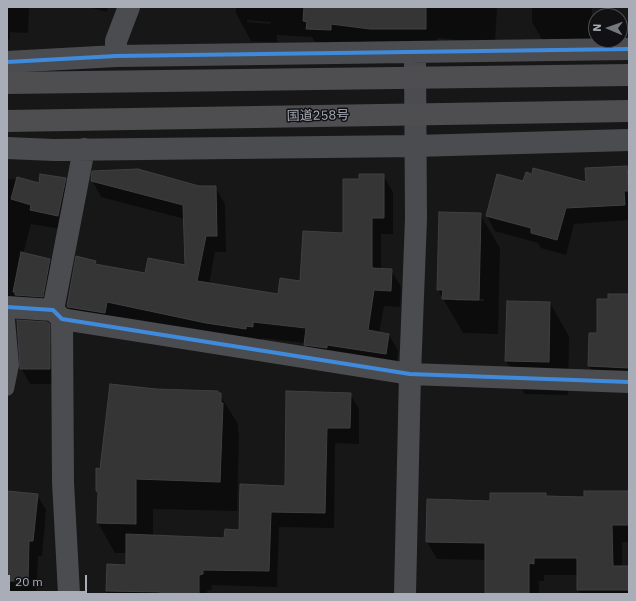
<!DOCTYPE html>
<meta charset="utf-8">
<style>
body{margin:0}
#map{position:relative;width:636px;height:601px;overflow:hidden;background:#171717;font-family:"IBM Plex Sans",sans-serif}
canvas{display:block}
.frame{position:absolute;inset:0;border:8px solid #a8adb8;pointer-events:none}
.north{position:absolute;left:588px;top:8px;width:40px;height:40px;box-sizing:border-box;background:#111113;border:1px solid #4d4f55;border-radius:50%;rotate:272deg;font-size:11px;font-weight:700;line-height:16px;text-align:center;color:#a8adb8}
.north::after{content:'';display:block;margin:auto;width:14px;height:18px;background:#757880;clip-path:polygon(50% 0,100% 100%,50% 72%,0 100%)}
.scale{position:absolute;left:8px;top:575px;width:79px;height:18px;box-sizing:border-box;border:2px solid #a8adb8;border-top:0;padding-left:5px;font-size:12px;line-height:14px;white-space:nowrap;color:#a8adb8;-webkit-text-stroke:3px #111113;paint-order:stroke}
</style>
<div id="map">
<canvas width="636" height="601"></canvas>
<div class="frame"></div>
<div class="north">N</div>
<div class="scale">20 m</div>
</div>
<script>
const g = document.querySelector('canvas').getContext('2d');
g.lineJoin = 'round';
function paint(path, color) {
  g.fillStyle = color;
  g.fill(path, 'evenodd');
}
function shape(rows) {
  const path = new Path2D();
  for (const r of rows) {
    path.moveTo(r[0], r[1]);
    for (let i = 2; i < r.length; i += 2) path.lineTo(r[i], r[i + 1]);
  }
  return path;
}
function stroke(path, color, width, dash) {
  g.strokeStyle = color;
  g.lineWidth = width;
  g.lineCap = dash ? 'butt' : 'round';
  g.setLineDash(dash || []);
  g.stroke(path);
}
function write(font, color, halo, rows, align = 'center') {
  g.font = font + ' "IBM Plex Sans","Noto Sans JP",sans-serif';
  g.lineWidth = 3;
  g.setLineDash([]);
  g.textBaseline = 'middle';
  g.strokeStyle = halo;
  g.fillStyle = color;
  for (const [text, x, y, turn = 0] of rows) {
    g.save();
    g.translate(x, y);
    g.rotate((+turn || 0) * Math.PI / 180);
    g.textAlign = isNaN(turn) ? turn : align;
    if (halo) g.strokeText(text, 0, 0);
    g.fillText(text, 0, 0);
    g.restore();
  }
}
paint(shape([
 [7,7,29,7,28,33,10,32,10,40,7,39],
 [89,7,108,7,107,12],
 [236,7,497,7,495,41,488,43,437,38,437,49,319,49,312,37,277,35,277,42,251,41,236,13],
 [247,20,271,22,270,24,247,22],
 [532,7,592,7,592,49,547,48,532,22],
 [627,167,629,171,629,220,574,224,566,255,541,248,538,243,495,231,487,216,524,182,587,183],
 [383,175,393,192,393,234,381,234,381,270,391,270,401,287,400,307,384,306,379,333,389,335,398,351,396,370,315,361,305,343,262,338,262,343,77,322,68,306,95,262,97,265,146,274,186,266,185,219,101,197,92,180,199,188,215,187,225,204,226,252,215,252,209,284,279,296,301,282,344,234,360,180],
 [7,179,23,180,40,185,65,179,74,194,67,230,31,224,23,254,49,260,58,275,51,312,7,314],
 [440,213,480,214,500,248,498,334,463,333,438,290],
 [456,299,484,299,484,301,456,301],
 [629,295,629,386,600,385,589,366,590,334,598,334,609,300],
 [550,303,569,336,568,395,525,394,506,361],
 [49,325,58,341,58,384,30,384,21,368],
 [156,390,218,392,238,424,238,431,239,434,237,511,153,509,153,536,225,539,240,531,286,487,350,394,359,409,359,444,335,443,334,528,279,527,277,587,212,585,211,590,207,591,207,594,106,594,108,565,127,566,127,553,115,553,98,523,99,495,97,491,101,470],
 [7,492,37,495,46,510,42,556,38,556,36,594,7,594],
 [629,493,629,542,622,542,622,567,629,567,629,594,581,594,578,590,578,575,544,575,544,581,539,581,539,594,486,594,486,560,437,559,427,542,491,502,546,494,548,497,585,498]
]), '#0007');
const building = shape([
 [304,7,426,7,426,29,370,29,331,24,331,30,306,29,307,22,303,21,304,7],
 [627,166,629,191,624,191,625,205,566,208,557,240,531,233,531,228,486,216,497,174,523,181,526,172,532,174,533,168,586,182,585,168,627,166],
 [138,169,199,186,216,186,217,236,206,236,197,281,278,294,280,278,300,281,303,231,343,233,343,179,359,179,359,174,384,174,384,218,372,218,372,268,392,269,391,291,374,290,368,330,389,334,386,354,327,345,327,348,304,345,306,328,253,322,253,327,246,326,246,329,206,323,107,302,105,313,68,307,67,306,76,256,96,261,95,264,145,273,148,258,185,265,183,205,91,181,92,171,138,169],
 [40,174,66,178,58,216,30,210,31,205,11,199,17,177,39,183,40,174],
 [439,212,481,213,479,300,442,299,443,290,437,290,439,212],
 [21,252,50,259,43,297,15,295,15,292,13,292,21,252],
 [608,294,629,294,629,368,588,366,589,333,597,333,597,299,608,299,608,294],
 [507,301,550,302,549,362,505,361,507,301],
 [17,320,47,322,50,324,50,369,20,369,17,320],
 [110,384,156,389,218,391,218,393,221,393,221,403,223,403,220,482,136,479,136,524,97,523,98,492,96,491,96,468,100,469,110,384],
 [286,391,351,393,350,428,327,428,325,513,271,512,269,571,203,570,203,574,199,575,199,594,160,594,160,592,106,591,107,564,126,565,126,534,224,538,225,529,239,530,240,484,285,486,286,391],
 [7,491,38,494,33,541,29,541,28,581,7,581,7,491],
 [584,491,629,491,629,525,612,525,613,566,629,566,629,590,577,590,577,558,534,558,534,564,529,563,529,593,485,593,485,543,426,542,427,499,490,501,490,493,546,493,546,496,584,497,584,491]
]);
paint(building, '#353536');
stroke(building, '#3f4043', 1);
stroke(shape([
 [7,309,12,365,7,389]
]), '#4b4c50', 14);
stroke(shape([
 [116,56,116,41,129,7],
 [7,62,116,56,629,49],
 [7,148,54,150,415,146,629,140],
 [7,307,53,310,62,319,410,374,629,382],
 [53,310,84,149],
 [62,319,63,482,69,594],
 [405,594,410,374,416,219,415,59]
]), '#4b4c50', 22);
stroke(shape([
 [7,83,629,75],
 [7,121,629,111]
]), '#4e4e51', 22);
stroke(shape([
 [7,62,116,56,629,49],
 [7,307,53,310,62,319,410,374,629,382]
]), '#408adc', 4);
write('13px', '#a8adb8', '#111113', [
 ["国道258号",318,116,-1]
]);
</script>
